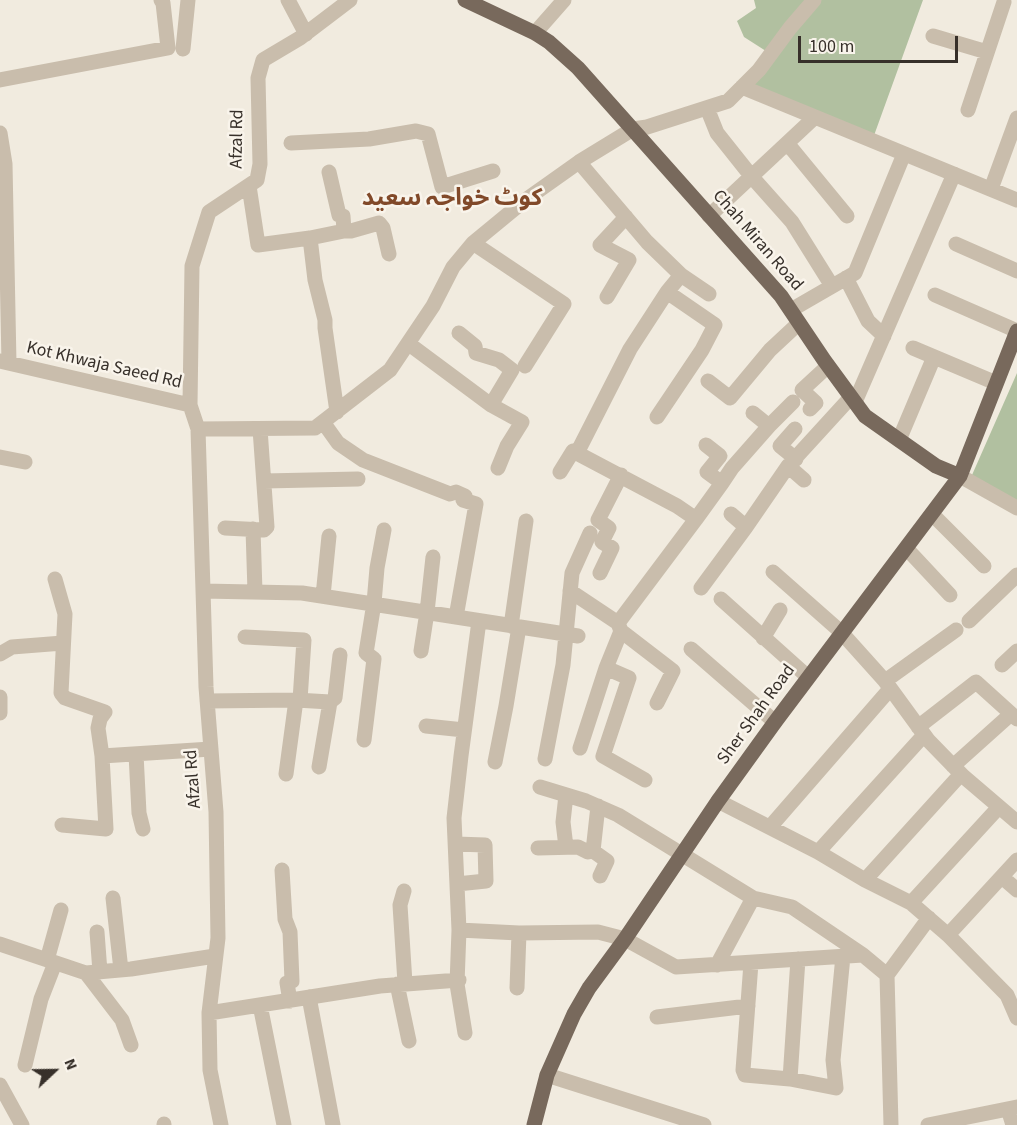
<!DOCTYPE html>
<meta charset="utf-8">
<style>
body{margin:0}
#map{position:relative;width:1017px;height:1125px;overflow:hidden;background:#f1ebdf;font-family:"Source Sans 3",sans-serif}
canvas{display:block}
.north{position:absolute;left:24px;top:1041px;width:60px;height:60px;-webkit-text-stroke:4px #f9f4eb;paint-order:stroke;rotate:68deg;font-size:16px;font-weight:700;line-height:24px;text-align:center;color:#37302a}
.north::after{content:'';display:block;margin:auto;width:21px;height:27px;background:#37302a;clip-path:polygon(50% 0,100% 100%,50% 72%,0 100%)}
.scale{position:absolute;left:798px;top:36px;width:160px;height:27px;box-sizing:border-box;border:3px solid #37302a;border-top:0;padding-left:8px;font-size:18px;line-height:21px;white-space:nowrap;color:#37302a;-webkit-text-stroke:4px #f9f4eb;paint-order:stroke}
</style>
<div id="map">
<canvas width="1017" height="1125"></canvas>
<div class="north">N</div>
<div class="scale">100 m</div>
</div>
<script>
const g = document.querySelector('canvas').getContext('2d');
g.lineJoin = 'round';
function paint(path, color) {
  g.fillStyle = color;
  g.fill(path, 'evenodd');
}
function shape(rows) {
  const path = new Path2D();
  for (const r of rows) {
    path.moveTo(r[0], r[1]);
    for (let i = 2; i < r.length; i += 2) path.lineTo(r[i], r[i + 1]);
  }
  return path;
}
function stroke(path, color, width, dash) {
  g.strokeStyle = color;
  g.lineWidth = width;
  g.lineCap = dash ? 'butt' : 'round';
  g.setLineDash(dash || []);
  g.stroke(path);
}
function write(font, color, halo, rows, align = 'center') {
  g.font = font + ' "Source Sans 3","Noto Sans Arabic",sans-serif';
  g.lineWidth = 5;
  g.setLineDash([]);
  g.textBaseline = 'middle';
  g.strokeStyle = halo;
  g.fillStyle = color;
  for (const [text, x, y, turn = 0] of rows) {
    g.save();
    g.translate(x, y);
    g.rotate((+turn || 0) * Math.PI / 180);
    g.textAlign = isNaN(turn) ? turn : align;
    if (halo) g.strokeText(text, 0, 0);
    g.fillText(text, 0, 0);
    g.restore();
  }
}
paint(shape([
 [754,0,923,0,872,141,742,87,769,53,744,37,737,21,756,8],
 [1017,373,1017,501,972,475]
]), '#b1c0a0');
stroke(shape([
 [288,0,306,34],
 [535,33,564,0],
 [933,36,987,52],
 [183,49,188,0],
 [0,80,168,48,163,3,161,0],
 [742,87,1017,200],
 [707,108,717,133,752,177,792,222,832,286],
 [968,110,1004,2],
 [0,133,5,164,9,363],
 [291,143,369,139,416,131,428,134,442,187,493,171],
 [787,143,847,216],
 [579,162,647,242,681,275,667,292],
 [249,186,258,245,310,238,344,231,343,216,339,215,329,172],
 [991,189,1017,118],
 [709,216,815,117],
 [344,231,351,231,379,223,383,228,389,254],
 [310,238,315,280,325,320,325,328,337,412],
 [473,243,564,304,525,366],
 [956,244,1017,271],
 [681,275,709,294],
 [846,278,868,321,884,336],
 [935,295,1017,331],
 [607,297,629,260,600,245,626,217],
 [791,310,855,273,904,154],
 [459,333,475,346,476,353,499,360,512,370,491,405],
 [409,344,491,405,522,422,507,446,498,468],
 [913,348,996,383],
 [0,361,190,405,198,429,206,687,216,812,218,938,209,1013,210,1070,221,1125],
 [708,381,730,398,770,350,799,323],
 [855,402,954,174],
 [190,405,192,266,209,212,257,180,260,164,258,78,263,60,300,38,350,0],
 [810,409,816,403,802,390,828,366],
 [323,422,338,443,363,460,450,494,456,492,465,496,463,500,476,504,456,617],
 [769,426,793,402],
 [198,429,315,428,390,370,433,306,453,267,473,243,524,201,579,162,633,129,647,127,728,101,759,70,790,28,814,0],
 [795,429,780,446,796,459],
 [899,440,934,357],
 [577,453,630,349,667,292,715,325,702,350,657,417],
 [0,457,25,462],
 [560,472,573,451,677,506,696,519,618,623,570,591],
 [960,476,1017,508],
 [804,480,788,466,851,397],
 [264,481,358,479],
 [722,483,732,468,769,426,753,413],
 [731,514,746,527,788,466],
 [932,514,984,566],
 [696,519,722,483,707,472,720,456,706,445],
 [225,528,264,530,267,527,260,429],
 [253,529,255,592],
 [907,549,950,595],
 [773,572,841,632,885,681,928,740,963,776,1017,822],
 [600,573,612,548,602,542,609,528,598,520,621,475],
 [55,579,65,614,61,693,65,698,105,712,100,719,98,728,102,756],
 [701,588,746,527],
 [203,591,302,593,578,636],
 [323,596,329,536],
 [721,599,808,677],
 [969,621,1017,575],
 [618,623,621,631,673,671,657,703],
 [511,626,526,521],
 [621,631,606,668,629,678,603,756,645,780],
 [245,637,304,640,300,700],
 [763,638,780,610],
 [691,649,775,722],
 [421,651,427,612,433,557],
 [0,654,12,647,63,643],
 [1002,665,1017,651],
 [885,681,956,630],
 [0,697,0,713],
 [296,700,330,702,319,767],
 [207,701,296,700,286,774],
 [330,702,335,698,340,655],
 [426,726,464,730],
 [918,727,976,682,1017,719],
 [364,740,374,659,366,653,374,603,377,568,384,530],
 [580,748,606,668],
 [136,754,139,813,143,829],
 [545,759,563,665,572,573,590,533],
 [495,762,506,706,519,627],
 [953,766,1011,714],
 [540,787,586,801,618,815,753,898,792,907,863,955,887,975],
 [718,801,818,852,865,880,911,903,948,935,1007,995,1017,1018],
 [598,806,593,851,607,861,600,876],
 [62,825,106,829,102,756,211,749],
 [770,827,890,689],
 [456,844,485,845,486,881,457,884],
 [566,847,563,822,566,795],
 [538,848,578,847,588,852,593,851],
 [818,852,924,735],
 [282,870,285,919,290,932,292,981,287,983,290,1001],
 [1002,877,1017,890],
 [865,880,961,774],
 [404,891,400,905,405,983],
 [113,898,121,970],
 [911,903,999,807],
 [459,930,519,933,598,932,625,939,676,967,863,955],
 [97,932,100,972],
 [948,935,1017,860],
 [0,944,86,973,131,969,215,956],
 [47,960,61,910],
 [751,963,743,1070,745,1075,790,1079,836,1088,833,1060,843,956],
 [717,965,753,898],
 [86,973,122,1020,131,1045],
 [397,984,409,1041],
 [517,988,519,933],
 [309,997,333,1125],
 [260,1005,284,1125],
 [209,1013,380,986,459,980],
 [657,1017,748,1006],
 [465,1033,457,984,459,930,454,818,461,756,479,621],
 [25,1065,41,999,55,963],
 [547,1075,704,1125],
 [790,1079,798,959],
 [0,1085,22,1125],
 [1008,1109,1013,1125],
 [164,1124,164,1125],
 [891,1125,887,975,929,918],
 [928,1125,1017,1107]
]), '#c9bdac', 15);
stroke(shape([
 [465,0,535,33,549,42,578,68,781,296,824,360,865,416,936,466,960,476],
 [534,1125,547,1075,574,1014,589,988,625,939,718,801,775,722,960,476,1017,331]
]), '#78695c', 15);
write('18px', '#37302a', '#f9f4eb', [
 ["Afzal Rd",238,139,-89],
 ["Chah Miran Road",757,241,49],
 ["Kot Khwaja Saeed Rd",104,366,13],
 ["Sher Shah Road",757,715,-54],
 ["Afzal Rd",194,779,-94]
]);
write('bold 24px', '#814929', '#f9f4eb', [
 ["کوٹ خواجہ سعید",452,200]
]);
</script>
